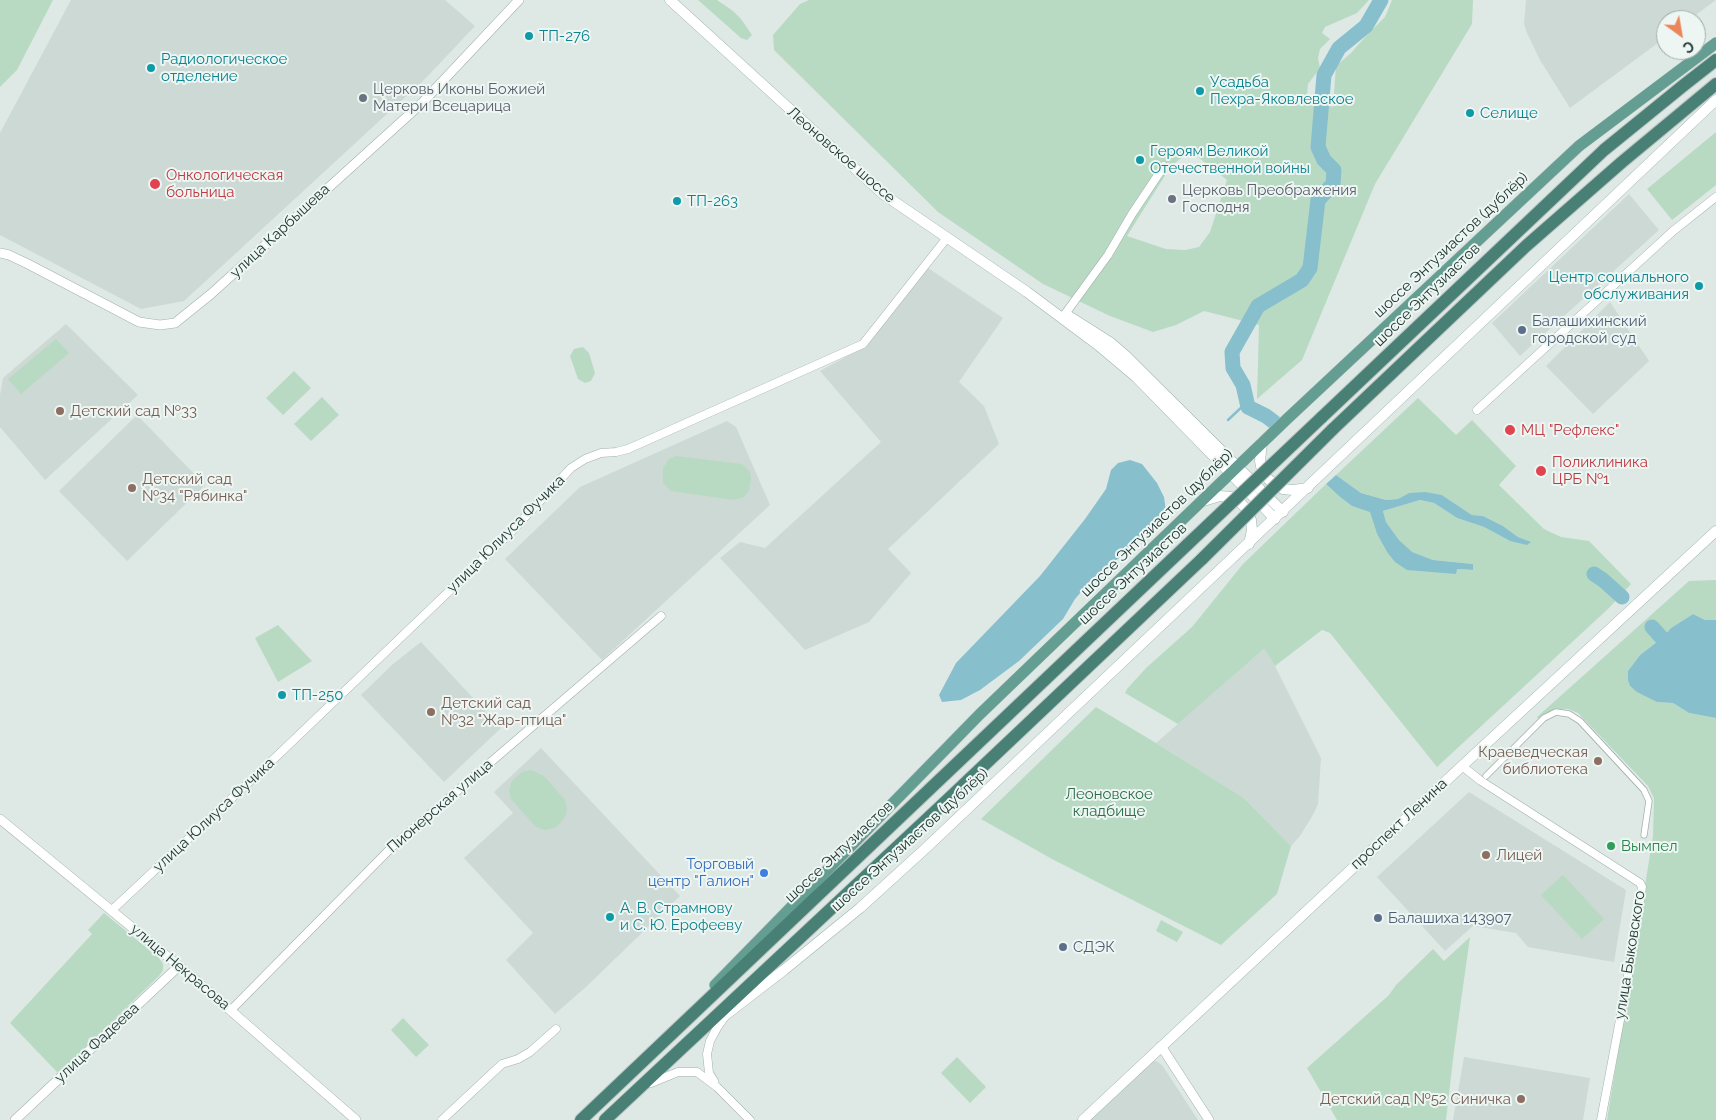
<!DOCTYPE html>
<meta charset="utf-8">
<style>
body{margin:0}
#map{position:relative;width:1716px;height:1120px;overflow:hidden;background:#dee9e5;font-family:Raleway,sans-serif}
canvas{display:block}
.north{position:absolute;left:1656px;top:10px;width:50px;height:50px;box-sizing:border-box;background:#eef6f3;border:1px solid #9caaa6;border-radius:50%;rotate:148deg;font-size:14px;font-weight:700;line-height:20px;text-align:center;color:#203833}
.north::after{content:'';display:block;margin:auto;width:18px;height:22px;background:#ec855a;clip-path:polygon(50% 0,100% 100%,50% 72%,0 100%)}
</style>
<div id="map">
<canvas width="1716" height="1120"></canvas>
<div class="north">С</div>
</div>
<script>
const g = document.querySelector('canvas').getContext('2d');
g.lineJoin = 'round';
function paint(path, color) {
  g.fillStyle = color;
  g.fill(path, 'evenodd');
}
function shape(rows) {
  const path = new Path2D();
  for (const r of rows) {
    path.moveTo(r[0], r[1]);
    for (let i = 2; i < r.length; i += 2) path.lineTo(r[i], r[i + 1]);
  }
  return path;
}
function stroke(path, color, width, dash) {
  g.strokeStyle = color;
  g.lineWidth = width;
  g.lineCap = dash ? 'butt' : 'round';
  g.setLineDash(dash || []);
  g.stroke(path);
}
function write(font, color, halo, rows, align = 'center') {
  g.font = font + ' Raleway,sans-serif';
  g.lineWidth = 4;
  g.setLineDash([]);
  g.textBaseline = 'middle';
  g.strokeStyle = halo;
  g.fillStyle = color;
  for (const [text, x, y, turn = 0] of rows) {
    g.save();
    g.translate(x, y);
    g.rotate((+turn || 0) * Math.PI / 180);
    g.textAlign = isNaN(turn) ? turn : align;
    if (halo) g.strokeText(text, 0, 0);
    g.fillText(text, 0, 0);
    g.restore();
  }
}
paint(shape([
 [71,0,445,0,475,26,426,78,184,301,141,309,0,235,0,133],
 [1526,0,1716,0,1689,20,1666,20,1666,37,1570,108,1540,60,1527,33,1524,24],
 [1629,194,1659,230,1520,356,1492,323],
 [928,268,1003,318,959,382,984,406,999,444,888,549,911,573,869,622,805,650,720,558,740,542,765,548,881,442,820,371,866,346],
 [1610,302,1649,361,1593,414,1546,366],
 [66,324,138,395,45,480,0,427,0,395,3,378],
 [137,415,205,485,127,561,59,491],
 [727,421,736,427,770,505,602,660,505,559,580,487],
 [421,642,501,728,444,782,361,695,393,664],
 [1264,649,1275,666,1321,758,1318,804,1314,813,1300,836,1291,846,1244,798,1156,743],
 [541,748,680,896,587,986,555,1014,506,960,533,933,464,858,513,813,494,792],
 [1469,792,1626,890,1614,962,1528,947,1516,933,1473,926,1445,951,1377,877],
 [1464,1057,1590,1078,1583,1120,1453,1120],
 [1156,1061,1162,1065,1198,1120,1088,1120,1150,1062]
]), '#cdd9d4');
paint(shape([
 [0,0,53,0,17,70,0,87],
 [698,0,717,0,733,11,741,19,752,35,747,40,741,38],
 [809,0,1369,0,1357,13,1325,27,1322,33,1330,39,1320,49,1318,58,1320,68,1308,84,1307,96,1333,107,1336,66,1351,53,1365,37,1385,17,1392,0,1473,0,1472,24,1375,184,1302,360,1257,399,1259,325,1204,311,1176,325,1153,332,1110,316,1043,284,938,212,774,50,773,35,800,4],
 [1184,156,1198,157,1227,180,1210,232,1199,247,1185,250,1166,249,1127,236,1171,166],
 [1716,132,1716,185,1672,220,1647,189],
 [56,339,69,353,21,394,8,379],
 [583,347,589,353,595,373,591,381,585,383,578,379,570,356,574,349],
 [294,371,311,388,283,415,266,398],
 [322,397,339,415,311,441,294,424],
 [1418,398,1456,435,1472,420,1516,466,1499,485,1544,529,1561,537,1589,541,1631,584,1609,608,1437,767,1330,633,1322,630,1275,666,1264,649,1178,724,1125,693,1127,689,1146,668,1192,627,1243,564,1326,484,1340,497,1352,506,1370,511,1377,534,1387,552,1456,574,1456,569,1472,570,1473,564,1433,560,1411,552,1399,540,1386,522,1383,511,1420,500,1434,503,1457,518,1484,527,1510,541,1525,540,1518,537,1503,526,1483,516,1472,515,1442,495,1409,493,1398,499,1386,500,1361,493,1336,475],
 [676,456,742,464,750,472,751,479,749,491,744,497,734,500,671,491,663,483,663,468,669,459],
 [1716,580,1716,620,1705,620,1693,614,1671,628,1662,638,1640,655,1628,671,1630,686,1657,702,1673,703,1689,713,1716,718,1716,1120,1607,1120,1653,836,1654,798,1648,786,1578,713,1568,709,1555,710,1540,720,1537,717,1689,581],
 [278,625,312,661,278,682,255,638],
 [1096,707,1156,743,1244,798,1291,846,1277,894,1221,945,1052,859,981,819],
 [531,770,544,776,565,800,567,810,566,815,561,822,555,828,545,830,536,827,511,799,509,790,512,781,522,772],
 [1563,875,1604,919,1582,939,1541,895],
 [104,913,159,958,163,964,163,970,159,976,58,1073,10,1023,92,934,88,930],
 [1161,920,1183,932,1177,942,1156,931],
 [1470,937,1454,1051,1446,1120,1337,1120,1307,1068,1389,995,1396,985,1433,949,1444,961],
 [403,1018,429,1045,416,1057,391,1030],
 [957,1057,986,1087,970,1103,941,1073]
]), '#b8dac3');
paint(shape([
 [1130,460,1142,464,1157,483,1164,497,1166,511,1119,558,1094,577,1075,599,1063,619,1019,661,980,690,961,700,942,702,939,695,956,663,1040,576,1085,519,1106,489,1111,470,1118,463],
 [1336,475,1361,493,1386,500,1398,499,1409,493,1425,492,1442,495,1472,515,1483,516,1503,526,1518,537,1531,542,1527,545,1510,541,1484,527,1457,518,1434,503,1420,500,1383,511,1386,522,1399,540,1412,552,1433,560,1473,564,1473,570,1457,569,1456,574,1407,570,1395,562,1387,552,1377,534,1370,512,1352,506,1340,497,1326,484],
 [1693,614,1705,620,1716,620,1716,718,1689,713,1673,703,1657,702,1637,692,1630,686,1628,680,1628,671,1640,655,1662,638,1671,628]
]), '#88bfcd');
stroke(shape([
 [1228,420,1246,403]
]), '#88bfcd', 2.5);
stroke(shape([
 [1274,422,1266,416,1248,407,1243,385,1233,368,1232,352,1258,306,1302,280,1310,268,1318,200,1333,184,1334,170,1324,160,1318,147,1324,75,1339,48,1366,26,1381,0],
 [1594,574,1603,580,1622,597],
 [1652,627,1670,647,1703,662,1716,663]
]), '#88bfcd', 15);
const pedestrian = shape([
 [1486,776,1544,718,1556,712,1569,714,1580,721,1644,790,1649,801,1644,835]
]);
const minor = shape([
 [1065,314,1108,255,1132,214,1164,166],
 [1477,410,1673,231,1716,197],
 [1462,766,1481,781,1640,883,1642,887,1626,988,1601,1120],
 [112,910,278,755,512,531,571,468,585,459,601,453,616,452,628,449,863,344,946,239],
 [231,1010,393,846,661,616],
 [714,1081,709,1073,707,1054,710,1041,717,1028,724,1018],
 [651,1083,678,1072,697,1072,717,1087,750,1120],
 [442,1120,502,1064,518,1059,530,1052,556,1029]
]);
const tertiary = shape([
 [0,253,9,255,28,264,139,322,160,325,175,323,211,294,422,103,519,0],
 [0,819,190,975,356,1120],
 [1161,1046,1209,1120],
 [15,1120,179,966]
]);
const secondary = shape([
 [670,0,883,194,1027,292,1098,345,1136,377,1275,519],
 [1067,315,1111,343,1126,356,1283,512],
 [1262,442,1260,461,1262,471,1269,480,1283,489,1293,490,1308,488],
 [1200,502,1220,496,1231,497,1240,502,1247,510,1251,520,1252,530,1249,544],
 [719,1020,784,970,860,908,926,848,1716,100],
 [1083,1120,1462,766,1716,531]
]);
const primary = shape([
 [715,985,980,714,1287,419,1579,146,1716,43]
]);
const trunk = shape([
 [1321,418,1604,150,1684,85,1716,60],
 [1333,429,1526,246,1622,162,1716,84],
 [581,1120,1188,544],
 [605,1120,942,805,1202,559]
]);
stroke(pedestrian, '#a1b0ac', 7);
stroke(minor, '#a1b0ac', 9);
stroke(tertiary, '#a1b0ac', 10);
stroke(secondary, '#9eb4ad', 11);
stroke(primary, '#bcc3c2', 12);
stroke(trunk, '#bcc3c2', 14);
stroke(pedestrian, '#fff', 5.5);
stroke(minor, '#fff', 8);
stroke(tertiary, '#fff', 9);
stroke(secondary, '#fff', 10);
stroke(primary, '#649d91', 11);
stroke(trunk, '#498076', 12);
const trunkBridge = shape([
 [1188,544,1321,418],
 [1202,559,1333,429]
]);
stroke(trunkBridge, '#bcc3c2', 14, []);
stroke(trunkBridge, '#498076', 12);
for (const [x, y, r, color] of [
 [529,36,5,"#0f9aa8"],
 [151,68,5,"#0f9aa8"],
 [1200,91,5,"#0f9aa8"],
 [363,98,5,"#6b7280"],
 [1470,113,5,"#0f9aa8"],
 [1140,160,5,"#0f9aa8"],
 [155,184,6,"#e0444e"],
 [1172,199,5,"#6b7280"],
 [677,201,5,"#0f9aa8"],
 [1699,286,5,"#0f9aa8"],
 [1522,330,5,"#5c6f8a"],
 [60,411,5,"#8d6e63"],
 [1510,430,6,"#e0444e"],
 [1541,471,6,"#e0444e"],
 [132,488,5,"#8d6e63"],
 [282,695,5,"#0f9aa8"],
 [431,712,5,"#8d6e63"],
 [1598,761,5,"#8d6e63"],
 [1611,846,5,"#2e9e5b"],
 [1486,855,5,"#8d6e63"],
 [764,873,5,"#3f7fe0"],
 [610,917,5,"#0f9aa8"],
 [1378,918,5,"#5c6f8a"],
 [1063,947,5,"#5c6f8a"],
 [1521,1099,5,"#8d6e63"]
]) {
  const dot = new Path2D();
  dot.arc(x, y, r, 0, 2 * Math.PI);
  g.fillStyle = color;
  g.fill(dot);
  stroke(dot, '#eef6f3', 2);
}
write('15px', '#0d838f', '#eef6f3', [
 ["ТП-276",539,36],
 ["Радиологическое",161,59],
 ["отделение",161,76],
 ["Усадьба",1210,82],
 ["Пехра-Яковлевское",1210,99],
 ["Селище",1480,113],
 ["Героям Великой",1150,151],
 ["Отечественной войны",1150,168],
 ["ТП-263",687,201],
 ["Центр социального",1689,277,"right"],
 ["обслуживания",1689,294,"right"],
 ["ТП-250",292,695],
 ["А. В. Страмнову",620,908],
 ["и С. Ю. Ерофееву",620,925]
], 'left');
write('15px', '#5b616d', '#eef6f3', [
 ["Церковь Иконы Божией",373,89],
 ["Матери Всецарица",373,106],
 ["Церковь Преображения",1182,190],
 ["Господня",1182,207]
], 'left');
write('15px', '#203833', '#eef6f3', [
 ["Леоновское шоссе",841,155,41],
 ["улица Карбышева",280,231,-43],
 ["шоссе Энтузиастов (дублёр)",1451,245,-43],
 ["шоссе Энтузиастов",1427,295,-44],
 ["шоссе Энтузиастов (дублёр)",1157,523,-44],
 ["улица Юлиуса Фучика",506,534,-45],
 ["шоссе Энтузиастов",1133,574,-43],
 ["Пионерская улица",440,806,-41],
 ["улица Юлиуса Фучика",214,815,-43],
 ["проспект Ленина",1399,824,-43],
 ["шоссе Энтузиастов (дублёр)",910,840,-42],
 ["шоссе Энтузиастов",839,852,-43],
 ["улица Быковского",1630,955,-81],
 ["улица Некрасова",180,967,40],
 ["улица Фадеева",97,1043,-43]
]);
write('15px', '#be3a42', '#eef6f3', [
 ["Онкологическая",166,175],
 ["больница",166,192],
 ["МЦ \"Рефлекс\"",1521,430],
 ["Поликлиника",1552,462],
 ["ЦРБ №1",1552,479]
], 'left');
write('15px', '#4e5e75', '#eef6f3', [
 ["Балашихинский",1532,321],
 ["городской суд",1532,338],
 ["Балашиха 143907",1388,918],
 ["СДЭК",1073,947]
], 'left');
write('15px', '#785e54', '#eef6f3', [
 ["Детский сад №33",70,411],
 ["Детский сад",142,479],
 ["№34 \"Рябинка\"",142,496],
 ["Детский сад",441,703],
 ["№32 \"Жар-птица\"",441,720],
 ["Краеведческая",1588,752,"right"],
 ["библиотека",1588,769,"right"],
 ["Лицей",1496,855],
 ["Детский сад №52 Синичка",1511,1099,"right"]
], 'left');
write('15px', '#2d6d49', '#eef6f3', [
 ["Леоновское",1109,794],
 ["кладбище",1109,811]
]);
write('15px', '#27864d', '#eef6f3', [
 ["Вымпел",1621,846]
], 'left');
write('15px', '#366cbe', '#eef6f3', [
 ["Торговый",754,864],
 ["центр \"Галион\"",754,881]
], 'right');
</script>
